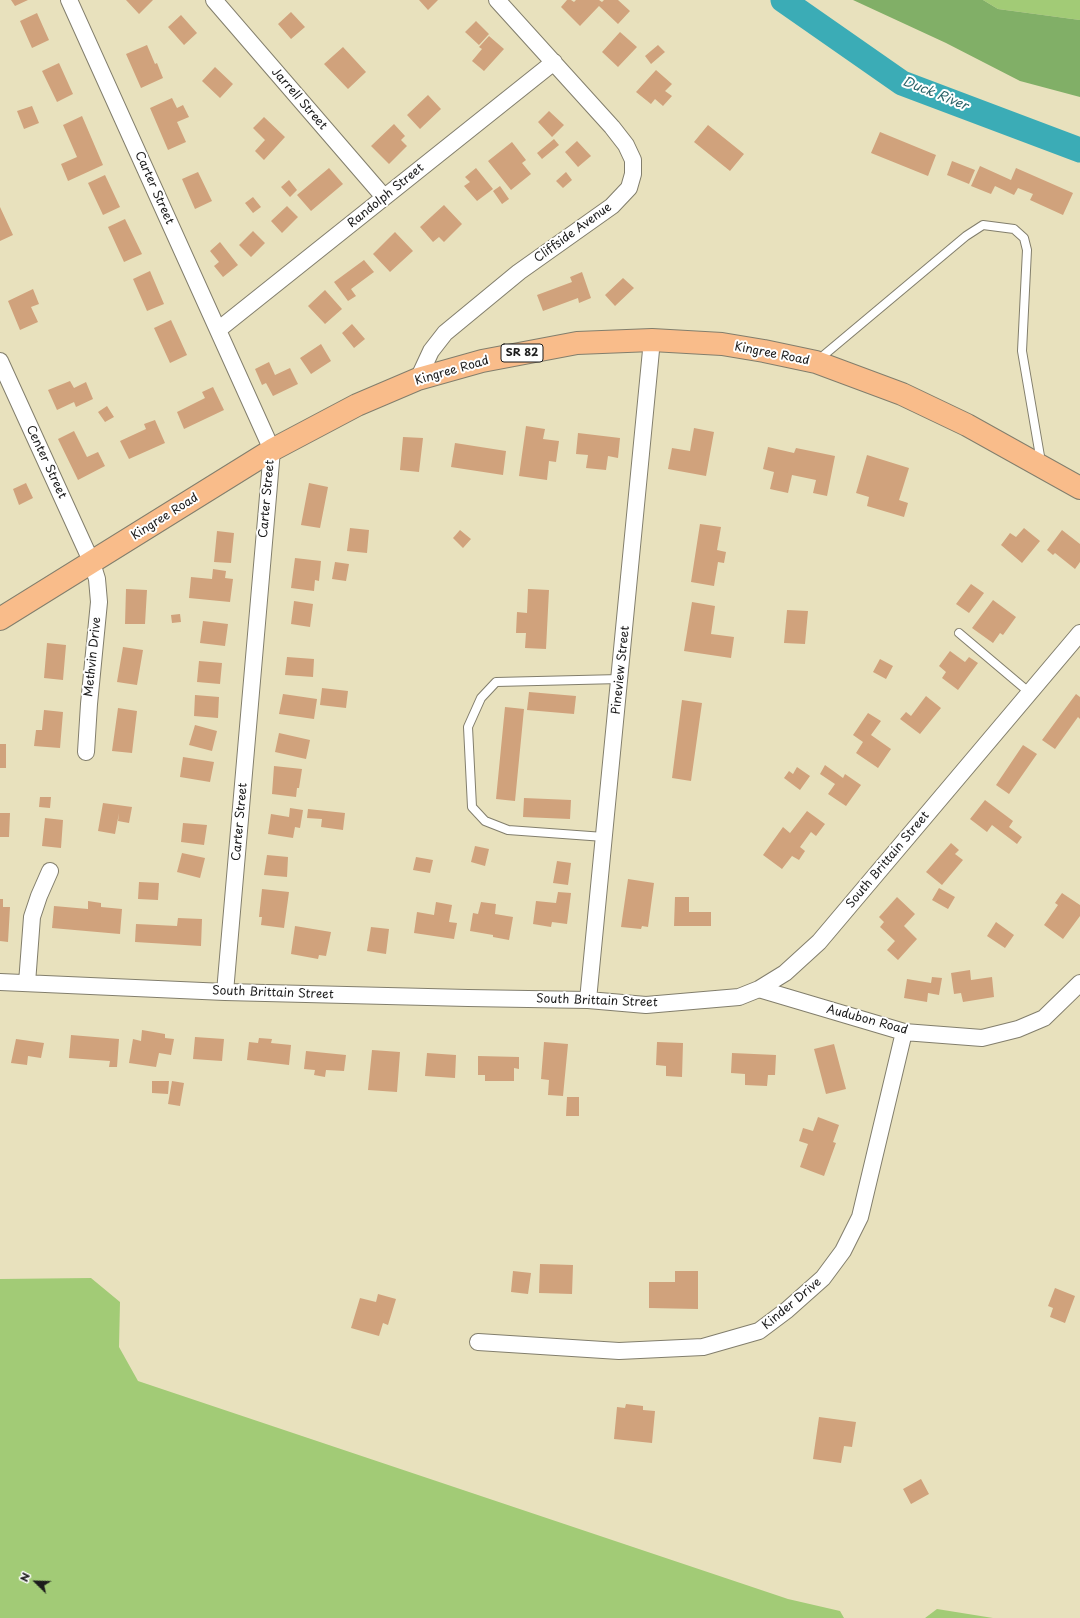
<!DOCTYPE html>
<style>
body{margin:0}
#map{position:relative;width:1080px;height:1618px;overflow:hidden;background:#e8e1bd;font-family:"Playpen Sans",sans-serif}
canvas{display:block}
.north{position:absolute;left:16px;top:1562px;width:40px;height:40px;-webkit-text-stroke:3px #fff;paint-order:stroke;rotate:293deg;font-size:11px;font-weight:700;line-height:16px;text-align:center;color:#1c1c1c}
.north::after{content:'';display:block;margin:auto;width:14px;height:18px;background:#1c1c1c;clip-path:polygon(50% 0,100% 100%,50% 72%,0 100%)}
</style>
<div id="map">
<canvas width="1080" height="1618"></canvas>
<div class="north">N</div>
</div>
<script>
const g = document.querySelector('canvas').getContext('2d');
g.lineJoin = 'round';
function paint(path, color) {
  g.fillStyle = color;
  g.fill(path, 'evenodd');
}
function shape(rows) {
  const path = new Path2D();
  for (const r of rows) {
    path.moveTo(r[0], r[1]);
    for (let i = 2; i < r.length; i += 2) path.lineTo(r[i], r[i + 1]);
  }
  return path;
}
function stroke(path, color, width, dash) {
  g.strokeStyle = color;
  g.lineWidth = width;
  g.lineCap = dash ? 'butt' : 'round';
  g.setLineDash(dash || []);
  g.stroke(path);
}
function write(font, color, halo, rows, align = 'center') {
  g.font = font + ' "Playpen Sans",sans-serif';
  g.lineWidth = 4;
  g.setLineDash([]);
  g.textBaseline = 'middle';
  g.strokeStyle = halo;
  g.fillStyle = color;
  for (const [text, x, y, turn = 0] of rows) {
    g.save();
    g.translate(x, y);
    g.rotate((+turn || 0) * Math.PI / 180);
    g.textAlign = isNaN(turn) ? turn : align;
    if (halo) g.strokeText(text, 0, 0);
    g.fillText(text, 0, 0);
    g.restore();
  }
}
paint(shape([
 [983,0,1080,0,1080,20,998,9],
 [91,1278,120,1302,119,1347,138,1381,788,1599,840,1611,844,1618,0,1618,0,1279],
 [937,1609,993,1618,925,1618]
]), '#a2cb76');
paint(shape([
 [853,0,983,0,998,9,1080,20,1080,97,1020,81,946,43]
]), '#81af67');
stroke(shape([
 [783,0,902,83,1080,150]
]), '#3bacb6', 25);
paint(shape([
 [11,0,28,0,15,6],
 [126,0,153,0,139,14],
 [419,0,438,0,428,10],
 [567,0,571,0,574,2,576,0,599,0,602,2,604,0,618,0,630,11,618,24,599,6,580,26,561,7],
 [291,12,305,27,291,39,278,24],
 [37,13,49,40,32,48,20,21],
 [181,15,197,33,184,45,168,27],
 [476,21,489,34,479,45,465,32],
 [620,32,637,47,618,67,602,52],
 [489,36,504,49,484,71,472,61,482,49,479,47],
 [147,45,155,64,157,63,163,78,141,88,126,54],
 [658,45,665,52,651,64,645,56],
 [343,47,366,72,348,89,324,64],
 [59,63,73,94,57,102,42,71],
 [215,67,233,84,220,98,202,81],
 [656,70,672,84,665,91,672,96,663,106,655,99,651,104,636,92],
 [428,95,441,109,420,129,407,115],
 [172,98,177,108,183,105,189,117,177,122,186,142,168,150,150,108],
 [32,106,39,123,24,129,17,111],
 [549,111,564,125,552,137,538,122],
 [82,116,103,165,68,181,61,164,77,157,63,125],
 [264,117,285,137,264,160,255,151,265,140,253,128],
 [394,124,405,136,401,140,407,146,389,164,371,146],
 [708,125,744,154,730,171,694,142],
 [880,132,936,155,928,176,871,153],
 [554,139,559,145,542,159,537,153],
 [577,141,591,156,578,167,565,152],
 [512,142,526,160,522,163,531,174,511,190,488,161],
 [952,161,975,170,969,184,947,175],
 [980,166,1011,180,1016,168,1073,193,1063,215,1030,200,1033,194,1018,188,1014,195,995,186,991,194,971,186],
 [329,168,343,184,311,211,297,195],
 [476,168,493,189,477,201,464,186,470,182,465,177],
 [198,172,212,201,195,209,182,179],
 [566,172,572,180,563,188,556,181],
 [105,175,120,207,103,215,88,183],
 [289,180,297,190,290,197,281,187],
 [500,186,509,199,502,204,493,191],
 [253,197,261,207,253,213,245,203],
 [444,205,462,224,444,242,439,237,433,242,420,227],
 [287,206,298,217,282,233,271,221],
 [0,207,13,235,0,241],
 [125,219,142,254,124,262,108,227],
 [253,231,265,243,251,257,239,245],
 [395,232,413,251,390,272,373,254],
 [220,242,238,265,223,277,214,266,219,262,210,251],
 [364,260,374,272,351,289,356,296,348,301,334,282],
 [150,271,164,304,147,311,133,279],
 [582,272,591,298,579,303,578,298,543,311,537,295,572,282,570,277],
 [623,278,634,288,615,306,605,295],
 [33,289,39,304,31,307,38,322,20,330,8,301],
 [325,290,342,309,325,324,308,306],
 [171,320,187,355,170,363,154,328],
 [352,324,365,339,354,348,342,333],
 [321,344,331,361,311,374,300,358],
 [269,362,275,375,290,368,298,384,273,396,266,383,262,385,255,369],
 [70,381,74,388,86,382,93,399,76,407,74,402,57,410,48,390],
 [213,387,224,410,184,429,177,412,205,398,202,392],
 [107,406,114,417,105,422,98,412],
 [155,420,165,443,129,459,120,441,146,429,144,424],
 [526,426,545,429,543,439,559,441,556,462,549,461,547,480,519,476],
 [694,428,714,432,706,476,668,469,672,448,690,451],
 [74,431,87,457,98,452,105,466,78,480,58,439],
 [578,433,620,438,618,458,608,456,606,470,586,468,588,455,576,454],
 [403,437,423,438,419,472,400,470],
 [455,443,506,451,503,475,451,467],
 [768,447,794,453,796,448,835,456,827,496,813,493,816,480,792,475,788,493,770,489,774,472,763,469],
 [867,455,909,468,899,500,908,503,904,517,867,506,869,497,856,493],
 [26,483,33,498,19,505,13,489],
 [309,483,328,487,320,528,301,525],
 [700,524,721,527,717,550,726,552,724,563,718,562,714,586,691,582],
 [350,528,369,530,367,553,347,551],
 [1024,528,1040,541,1022,563,1001,545,1010,533,1016,537],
 [460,530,471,539,463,548,453,538],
 [1062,530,1080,544,1080,562,1075,569,1055,553,1053,555,1047,550],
 [217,531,234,533,231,563,214,562],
 [295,558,321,561,319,581,315,580,314,591,291,588],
 [335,562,349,564,346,581,332,579],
 [213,569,226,571,225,578,233,579,230,602,189,598,191,577,212,579],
 [971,584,984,593,969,613,956,604],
 [126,589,147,590,145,624,125,624],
 [528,589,549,590,546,649,525,648,526,633,516,633,517,612,527,613],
 [993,600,1016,617,1003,635,1000,633,993,643,972,628],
 [294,601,313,604,310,627,291,624],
 [692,602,715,606,711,634,734,637,731,658,684,651],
 [787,610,808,611,805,644,784,643],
 [180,614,181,622,172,623,171,615],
 [203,621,228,624,225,646,200,643],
 [47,643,66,645,63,680,44,678],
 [123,647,143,650,137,685,117,682],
 [950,651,965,662,969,657,978,663,958,690,942,678,946,672,939,666],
 [287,657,314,659,313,677,285,675],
 [880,659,893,666,886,679,873,672],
 [199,661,222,663,220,684,197,682],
 [322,688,348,691,346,708,320,705],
 [529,692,576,696,574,714,527,710],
 [283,694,317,699,314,719,279,714],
 [1076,694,1080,697,1080,719,1078,717,1055,749,1042,740],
 [195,695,219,697,218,718,194,716],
 [926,696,941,708,920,734,900,719,906,712,911,716],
 [682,700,702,703,691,781,672,778],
 [505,707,524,709,515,801,496,799],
 [118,708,137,711,132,753,112,751],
 [44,710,63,712,60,748,34,746,36,730,42,730],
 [868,713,881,721,871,735,891,749,878,768,856,753,863,742,853,735],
 [195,725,217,731,212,751,189,745],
 [279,733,310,740,306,759,275,752],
 [0,744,6,744,6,768,0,768],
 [1023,745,1037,754,1009,794,996,785],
 [183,757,214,762,210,782,180,777],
 [825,765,843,778,845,774,861,785,846,806,828,794,835,784,820,774],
 [274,766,302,769,299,788,297,788,296,797,272,794],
 [797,767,810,776,800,790,784,778,789,771,793,774],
 [40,797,51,797,50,808,39,807],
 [524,798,571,800,570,819,523,817],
 [985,800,1013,821,1009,827,1022,837,1017,844,992,825,987,832,970,819],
 [103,803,132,807,129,823,118,821,119,813,115,834,98,831],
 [290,808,303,810,300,828,295,827,293,838,268,834,271,814,289,817],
 [308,809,345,813,343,830,321,827,322,819,307,818],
 [807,811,825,824,816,836,811,832,800,847,805,851,799,860,792,856,782,869,763,855,783,827,790,833],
 [0,813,10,813,9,837,0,837],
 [45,818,63,820,61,848,42,846],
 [183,823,207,825,204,845,181,842],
 [951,843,959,850,955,854,963,860,942,885,926,872],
 [475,846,489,849,485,866,471,862],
 [182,853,205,858,200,878,177,872],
 [267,855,288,857,287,877,264,875],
 [416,857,433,860,430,873,413,870],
 [557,861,571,863,568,885,553,883],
 [628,879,654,883,648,927,642,926,641,929,621,927],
 [139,882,159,883,158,900,138,899],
 [939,888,955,897,948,909,932,900],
 [262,889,289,892,284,928,261,925,262,917,259,917],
 [558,892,571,893,567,924,552,922,551,927,533,924,536,901,556,903],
 [1062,893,1080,905,1080,916,1063,939,1044,925,1058,905,1055,903],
 [675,897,689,897,689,912,711,912,711,926,674,926],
 [897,897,915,914,904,926,917,939,898,960,887,950,895,941,880,927,884,922,879,917],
 [0,899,3,899,3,907,10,907,8,942,0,941],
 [88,901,101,903,101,907,122,909,120,934,52,928,54,906,88,909],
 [436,902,452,905,449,922,457,923,454,939,414,933,417,912,434,915],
 [481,902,496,904,495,914,513,917,509,940,493,937,493,935,470,931,473,913,478,914],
 [178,918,202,919,201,946,135,942,136,924,177,926],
 [996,922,1014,935,1005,948,987,936],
 [295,926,331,932,326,956,319,955,318,959,291,954],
 [371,927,389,929,386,954,367,951],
 [970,970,971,980,992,977,994,997,963,1002,961,993,954,994,951,973],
 [932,977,942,978,939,995,928,993,927,1002,904,998,907,979,931,983],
 [142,1030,165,1034,165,1038,174,1039,171,1055,159,1053,156,1067,129,1063,133,1039,141,1041],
 [71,1035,119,1039,117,1067,109,1067,110,1061,69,1058],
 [195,1037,224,1039,222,1061,193,1059],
 [259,1038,272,1039,271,1043,291,1045,289,1065,247,1060,249,1042,258,1043],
 [16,1039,44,1043,41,1058,28,1056,27,1065,11,1063],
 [544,1042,568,1044,563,1096,548,1095,549,1080,541,1079],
 [657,1042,683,1043,682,1077,666,1076,666,1066,656,1065],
 [834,1044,846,1089,826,1094,814,1049],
 [372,1050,400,1052,397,1092,368,1090],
 [306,1051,346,1055,344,1071,326,1070,325,1077,314,1075,315,1070,304,1069],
 [427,1053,456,1055,455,1078,425,1076],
 [732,1053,776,1055,775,1075,768,1075,767,1086,745,1085,745,1074,731,1073],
 [478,1056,519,1057,519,1069,514,1068,514,1081,485,1081,485,1075,478,1075],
 [152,1081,169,1081,168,1094,152,1093],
 [172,1081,184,1083,180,1106,168,1104],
 [567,1097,579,1097,579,1116,566,1116],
 [818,1117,839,1125,833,1142,836,1143,824,1176,800,1167,808,1144,799,1141,803,1128,813,1131],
 [540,1264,573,1265,572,1294,539,1293],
 [513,1271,531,1273,528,1294,511,1292],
 [675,1271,698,1271,698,1309,649,1308,649,1282,675,1282],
 [1055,1288,1075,1296,1065,1323,1050,1317,1053,1308,1048,1306],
 [378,1294,396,1299,388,1325,383,1323,379,1336,351,1328,360,1298,376,1302],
 [626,1404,643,1406,643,1410,655,1411,652,1443,614,1439,617,1407,625,1408],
 [819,1417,856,1422,852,1447,844,1446,841,1463,813,1459],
 [921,1479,929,1494,911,1504,903,1489]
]), '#d0a27c');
const service = shape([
 [818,360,966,236,983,225,1014,229,1024,238,1027,250,1022,351,1041,462],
 [959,633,1030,693],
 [604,837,508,830,485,821,472,807,468,727,481,698,496,682,620,679]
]);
const minor = shape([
 [69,0,272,450,225,992],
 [214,0,384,197],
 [218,330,554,62],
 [0,361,92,563,97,579,99,602,89,704,86,752],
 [418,379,431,351,445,333,519,272,612,206,629,188,633,174,633,160,626,145,612,127,497,0],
 [0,982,225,992,468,998,588,1000,646,1005,739,997,759,989,785,973,819,942,1080,633],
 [27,983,32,917,39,896,50,871],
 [759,989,904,1032,982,1038,1018,1029,1044,1018,1080,983],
 [588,1000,652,340],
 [478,1342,619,1351,703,1347,759,1331,787,1310,823,1278,843,1251,860,1217,904,1032]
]);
const primary = shape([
 [0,619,272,450,357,405,418,379,482,361,577,343,652,340,722,344,764,351,816,362,902,394,967,425,1080,488]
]);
stroke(service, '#827e6c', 10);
stroke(minor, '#827e6c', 18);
stroke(primary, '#827e6c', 24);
stroke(service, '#fff', 8);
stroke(minor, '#fff', 16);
stroke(primary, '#f9bc8a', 22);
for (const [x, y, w] of [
 [522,353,42]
]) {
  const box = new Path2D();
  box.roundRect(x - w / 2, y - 9, w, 18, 3);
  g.fillStyle = '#fff';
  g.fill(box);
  stroke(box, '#1c1c1c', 1);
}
write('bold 11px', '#1c1c1c', null, [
 ["SR 82",522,353]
]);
write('12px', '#1c1c1c', '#fff', [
 ["Jarrell Street",299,99,49],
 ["Carter Street",154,188,66],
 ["Randolph Street",386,196,-39],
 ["Cliffside Avenue",573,233,-36],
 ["Kingree Road",772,354,11],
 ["Kingree Road",452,371,-16],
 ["Center Street",46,462,65],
 ["Carter Street",267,499,-85],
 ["Kingree Road",165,517,-32],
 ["Methvin Drive",93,657,-84],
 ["Pineview Street",621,670,-84],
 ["Carter Street",240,822,-85],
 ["South Brittain Street",888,860,-50],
 ["South Brittain Street",273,993,2],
 ["South Brittain Street",597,1001,2],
 ["Audubon Road",867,1020,15],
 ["Kinder Drive",792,1304,-40]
]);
write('italic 13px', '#2c6469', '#fff', [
 ["Duck River",935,94,22]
]);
</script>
